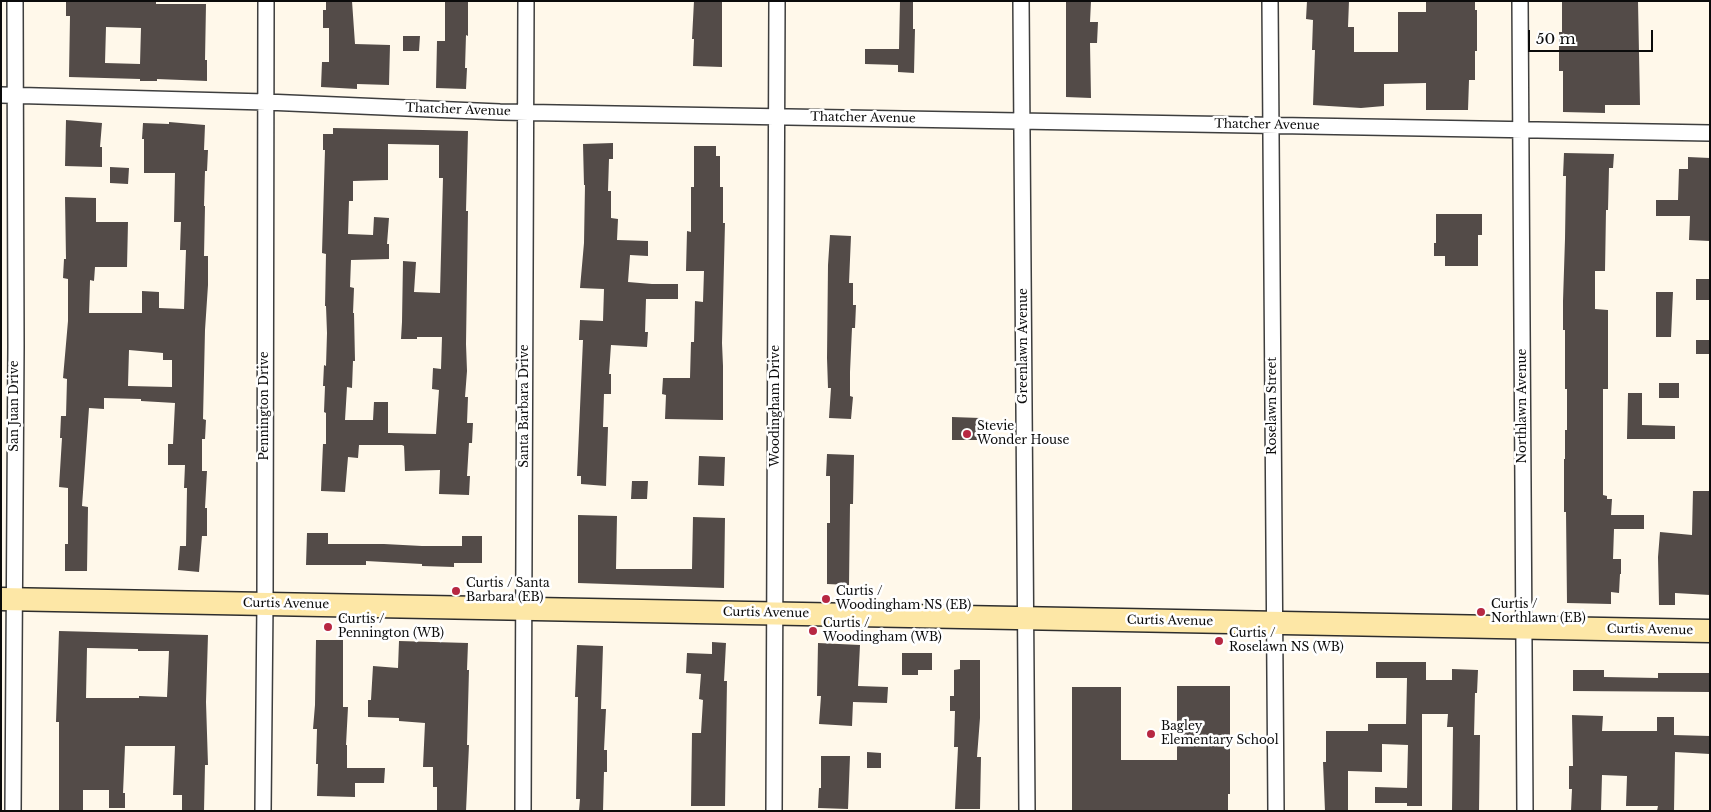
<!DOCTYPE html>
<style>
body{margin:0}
#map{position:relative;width:1711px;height:812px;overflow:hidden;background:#fff8ea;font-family:"Libre Baskerville",serif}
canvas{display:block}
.frame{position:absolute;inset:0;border:2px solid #0b0b0b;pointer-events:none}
.scale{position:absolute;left:1528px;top:30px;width:125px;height:22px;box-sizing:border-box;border:2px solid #0b0b0b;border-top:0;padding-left:6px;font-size:15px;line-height:18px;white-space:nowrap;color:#0b0b0b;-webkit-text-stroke:4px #fff;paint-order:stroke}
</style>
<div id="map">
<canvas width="1711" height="812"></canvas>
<div class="frame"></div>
<div class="scale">50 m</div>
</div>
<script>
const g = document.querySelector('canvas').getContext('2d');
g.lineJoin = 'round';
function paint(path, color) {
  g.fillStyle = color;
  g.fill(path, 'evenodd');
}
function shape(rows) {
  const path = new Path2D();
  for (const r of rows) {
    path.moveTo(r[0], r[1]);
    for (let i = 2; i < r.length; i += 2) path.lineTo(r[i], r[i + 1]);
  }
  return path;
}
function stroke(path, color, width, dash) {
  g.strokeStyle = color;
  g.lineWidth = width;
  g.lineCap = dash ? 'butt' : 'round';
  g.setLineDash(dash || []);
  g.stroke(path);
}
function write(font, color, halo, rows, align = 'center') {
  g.font = font + ' "Libre Baskerville",serif';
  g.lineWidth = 5;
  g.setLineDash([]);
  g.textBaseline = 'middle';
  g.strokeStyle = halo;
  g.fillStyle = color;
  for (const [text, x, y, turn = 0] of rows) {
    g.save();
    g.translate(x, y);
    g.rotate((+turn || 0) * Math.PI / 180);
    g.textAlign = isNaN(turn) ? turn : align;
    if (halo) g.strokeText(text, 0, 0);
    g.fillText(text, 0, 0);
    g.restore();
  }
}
paint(shape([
 [66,1,156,1,156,4,206,4,205,60,207,60,207,81,157,79,157,81,140,81,140,79,69,77,70,16,66,16],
 [106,27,141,28,140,64,105,63],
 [326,1,352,1,355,44,390,45,389,85,357,84,357,89,321,87,322,62,329,62,329,28,323,28,323,10,326,10],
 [445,1,468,1,468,36,466,35,465,68,467,68,466,89,436,88,437,41,445,41],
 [694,1,722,1,722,67,693,66,694,39,692,39],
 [900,1,913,1,913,29,915,29,914,73,898,72,898,65,865,64,865,49,899,49],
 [1066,1,1091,1,1090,22,1098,22,1097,43,1090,43,1091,98,1066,97],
 [1307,1,1349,1,1348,27,1354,27,1354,52,1398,52,1398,12,1426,12,1426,1,1475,1,1475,10,1477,10,1477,51,1475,51,1475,80,1469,80,1468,110,1426,110,1426,83,1384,84,1384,106,1361,108,1313,105,1315,50,1312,50,1313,20,1306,19],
 [1638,1,1640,105,1605,105,1605,113,1563,112,1563,71,1559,71,1559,32,1562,32,1562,2],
 [403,36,420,36,419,51,403,51],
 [66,120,102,123,100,147,102,147,102,167,65,166],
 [169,122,205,125,204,150,208,150,207,171,205,171,204,206,205,206,204,256,208,256,208,285,205,330,203,419,206,420,205,439,202,439,202,471,207,471,205,508,207,508,207,536,202,536,199,572,178,570,180,546,186,546,187,488,184,488,185,465,168,465,168,444,173,444,175,403,141,401,141,399,104,398,104,409,89,408,82,506,88,507,87,571,65,571,65,544,68,544,68,488,59,487,62,438,60,438,61,416,66,416,67,379,63,378,68,321,68,279,63,278,64,259,66,259,65,197,96,198,96,222,128,222,127,267,95,267,94,281,90,280,89,313,142,313,142,291,159,292,159,308,184,309,186,250,180,250,181,222,174,222,175,173,144,173,144,139,142,139,143,123,169,124],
 [129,350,163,353,163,360,172,360,172,387,128,386],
 [333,128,468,131,466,211,468,211,466,344,467,371,465,397,468,397,467,423,473,423,472,443,469,443,467,476,470,476,469,495,439,494,440,470,405,471,404,446,402,445,359,445,358,458,348,457,345,492,321,491,323,444,326,444,326,413,324,412,325,386,323,386,324,365,326,366,327,333,326,306,325,306,326,254,322,253,325,150,323,150,323,134,333,134],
 [388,144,439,145,439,178,443,178,440,293,414,292,416,262,403,261,402,322,401,339,417,339,417,337,442,337,441,369,433,368,432,389,439,390,436,434,388,433,388,402,374,402,373,420,345,420,347,387,352,388,353,361,355,361,354,313,353,313,354,288,350,287,351,260,389,259,389,244,387,244,389,218,374,217,373,235,348,234,349,201,353,201,353,181,388,180],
 [613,143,613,159,609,159,608,191,611,191,611,218,618,219,617,240,648,241,648,256,630,255,628,282,652,284,678,284,678,299,646,299,645,332,648,332,647,347,611,345,609,374,611,374,611,394,604,394,603,427,608,427,606,486,581,484,581,476,577,476,583,340,579,340,580,320,603,321,604,289,580,288,584,243,585,185,584,185,583,144],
 [694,146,716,146,716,156,720,156,720,187,723,187,723,223,725,223,722,343,723,366,723,420,665,419,666,395,662,394,663,378,690,378,691,342,694,342,695,301,703,302,704,271,686,271,687,231,691,232,691,187,694,187],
 [1564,153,1614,154,1613,168,1609,168,1608,210,1606,210,1605,271,1595,271,1595,309,1608,310,1608,389,1603,389,1603,495,1607,496,1607,499,1612,499,1611,515,1644,515,1644,529,1614,529,1613,559,1621,559,1621,574,1620,574,1619,593,1611,592,1611,604,1567,603,1566,512,1564,512,1564,459,1565,459,1565,430,1567,430,1567,389,1565,389,1565,330,1563,330,1563,301,1565,239,1566,176,1563,176],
 [1688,157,1710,158,1710,241,1689,240,1690,216,1656,216,1656,200,1678,200,1679,169,1688,169],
 [110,167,129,168,128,184,110,183],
 [1436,214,1482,214,1482,235,1478,235,1478,266,1445,266,1445,256,1434,256,1434,243,1436,243],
 [830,235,851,236,849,283,853,283,853,305,856,305,855,328,852,328,850,372,850,396,853,397,851,419,829,418,831,388,828,388,827,358,828,265],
 [1696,279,1710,279,1710,300,1696,300],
 [1656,292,1673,292,1671,337,1656,337],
 [1696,340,1710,340,1710,354,1696,354],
 [1659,383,1679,383,1679,398,1659,398],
 [1628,393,1642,393,1642,425,1675,426,1675,439,1627,439],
 [952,417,980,418,980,428,983,428,983,440,952,440],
 [827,454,854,455,853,504,850,504,849,585,827,584,827,523,830,523,830,476,826,476],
 [699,456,725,457,724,486,698,485],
 [632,481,648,481,647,499,631,499],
 [1693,491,1710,491,1710,595,1675,593,1675,605,1659,605,1658,557,1660,532,1692,535],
 [578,515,617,516,616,569,692,569,693,517,725,518,724,588,578,583],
 [307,533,328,533,328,544,384,544,422,546,462,546,462,536,482,536,482,563,454,563,454,567,422,566,422,564,366,561,366,565,306,565],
 [59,631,208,635,206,702,208,765,205,765,204,811,182,811,182,795,173,795,175,746,125,746,123,793,125,793,125,808,109,808,109,790,83,790,83,811,59,811,59,722,56,722],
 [87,648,138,649,138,651,169,651,167,697,139,696,139,698,86,698],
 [316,640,343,640,343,707,348,707,346,745,347,745,347,768,385,768,384,783,355,783,355,797,317,796,318,764,316,764,317,729,313,729,315,705],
 [399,641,468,643,467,670,469,670,467,745,469,745,466,811,437,811,437,787,433,787,433,767,423,767,425,723,399,721,399,718,368,717,368,700,371,700,373,666,398,668],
 [712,642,726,643,724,681,727,681,725,806,691,806,692,733,701,733,703,700,699,699,701,674,686,673,687,653,712,654],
 [818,643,860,645,858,686,888,687,887,703,853,702,852,726,819,724,821,696,817,696],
 [577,645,603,646,601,709,606,709,604,750,607,750,607,772,604,772,603,811,579,811,580,799,576,799,578,697,575,697],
 [902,653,932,653,932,670,918,670,918,675,902,675],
 [960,660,980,660,980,718,977,757,981,757,980,809,955,809,958,747,954,747,955,711,950,711,950,696,954,696,954,670,960,669],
 [1376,662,1426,662,1426,680,1452,680,1452,669,1478,670,1477,693,1475,693,1474,735,1480,735,1479,811,1452,811,1453,727,1447,727,1448,714,1422,714,1422,806,1407,806,1407,803,1375,803,1375,787,1407,788,1408,745,1382,744,1382,772,1348,771,1348,811,1325,811,1323,762,1326,762,1326,731,1368,731,1368,724,1406,724,1407,678,1376,678],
 [1573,670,1604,670,1604,677,1658,678,1658,673,1710,673,1710,692,1573,691],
 [1177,686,1230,686,1230,794,1228,794,1228,811,1072,811,1072,687,1121,687,1121,760,1177,760],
 [1572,715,1603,716,1602,731,1657,731,1657,717,1674,717,1674,735,1710,736,1710,754,1675,752,1674,811,1657,811,1658,806,1626,806,1627,776,1602,775,1601,811,1571,811,1572,789,1569,789,1569,766,1573,766],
 [867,752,881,753,881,768,867,768],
 [821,756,850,756,848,809,818,808,819,788,821,788]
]), '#534b48');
const street = shape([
 [1021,1,1027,811],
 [1270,1,1276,811],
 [1520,1,1525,811],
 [1,95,266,102,500,112,1710,133],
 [13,811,16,347,15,1],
 [263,811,265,603,266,1],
 [523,811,526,1],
 [774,811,777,1]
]);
const secondary = shape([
 [1,599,1710,631]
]);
stroke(street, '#3e3e3e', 18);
stroke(secondary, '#2d2d2d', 25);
stroke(street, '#fff', 15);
stroke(secondary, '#fde7a6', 22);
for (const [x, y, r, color] of [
 [967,434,5,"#b72742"],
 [456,591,5,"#b72742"],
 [826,599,5,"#b72742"],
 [1481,612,5,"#b72742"],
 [328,627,5,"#b72742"],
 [813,631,5,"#b72742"],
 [1219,641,5,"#b72742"],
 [1151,734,5,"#b72742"]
]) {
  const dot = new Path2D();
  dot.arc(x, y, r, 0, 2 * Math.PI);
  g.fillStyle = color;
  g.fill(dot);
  stroke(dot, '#fff', 2);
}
write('12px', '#0b0b0b', '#fff', [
 ["Thatcher Avenue",458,110,2],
 ["Thatcher Avenue",863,118,1],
 ["Thatcher Avenue",1267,125,1],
 ["Greenlawn Avenue",1024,346,-90],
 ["San Juan Drive",15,406,-90],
 ["Pennington Drive",265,406,-90],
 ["Santa Barbara Drive",525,406,-90],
 ["Woodingham Drive",776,406,-90],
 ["Roselawn Street",1273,406,-90],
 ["Northlawn Avenue",1523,406,-90],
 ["Curtis Avenue",286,604,1],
 ["Curtis Avenue",766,613,1],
 ["Curtis Avenue",1170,621,1],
 ["Curtis Avenue",1650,630,1]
]);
write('12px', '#0b0b0b', '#fff', [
 ["Stevie",977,427],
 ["Wonder House",977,441],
 ["Curtis / Santa",466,584],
 ["Barbara (EB)",466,598],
 ["Curtis /",836,592],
 ["Woodingham NS (EB)",836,606],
 ["Curtis /",1491,605],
 ["Northlawn (EB)",1491,619],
 ["Curtis /",338,620],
 ["Pennington (WB)",338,634],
 ["Curtis /",823,624],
 ["Woodingham (WB)",823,638],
 ["Curtis /",1229,634],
 ["Roselawn NS (WB)",1229,648],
 ["Bagley",1161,727],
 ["Elementary School",1161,741]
], 'left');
</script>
